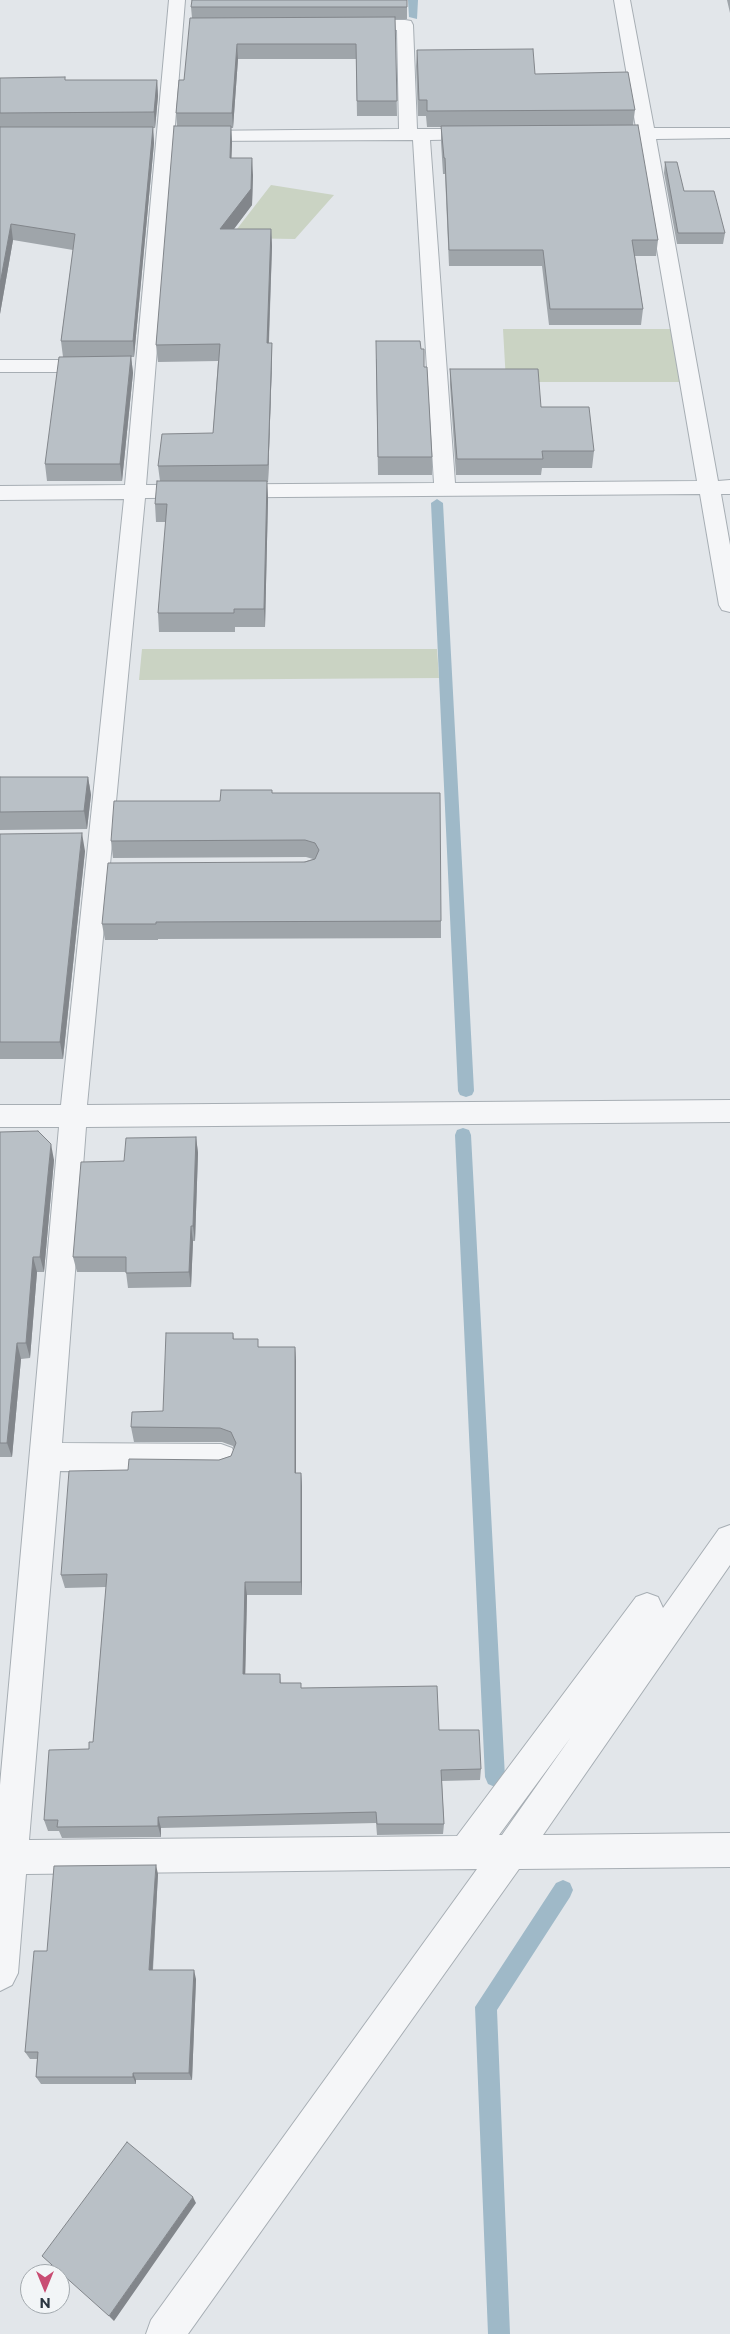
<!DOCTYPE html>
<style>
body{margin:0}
#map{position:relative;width:730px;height:2334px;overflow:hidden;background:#e2e6ea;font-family:Montserrat,sans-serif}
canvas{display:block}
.north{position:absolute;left:20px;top:2264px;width:50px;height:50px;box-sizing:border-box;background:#f2f5f7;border:1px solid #a2a9ae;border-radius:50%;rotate:180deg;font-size:14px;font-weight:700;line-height:20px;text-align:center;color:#2b3641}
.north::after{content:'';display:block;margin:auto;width:18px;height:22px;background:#c94d73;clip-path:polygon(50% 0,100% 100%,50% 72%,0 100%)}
</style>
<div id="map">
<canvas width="730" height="2334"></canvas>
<div class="north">N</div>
</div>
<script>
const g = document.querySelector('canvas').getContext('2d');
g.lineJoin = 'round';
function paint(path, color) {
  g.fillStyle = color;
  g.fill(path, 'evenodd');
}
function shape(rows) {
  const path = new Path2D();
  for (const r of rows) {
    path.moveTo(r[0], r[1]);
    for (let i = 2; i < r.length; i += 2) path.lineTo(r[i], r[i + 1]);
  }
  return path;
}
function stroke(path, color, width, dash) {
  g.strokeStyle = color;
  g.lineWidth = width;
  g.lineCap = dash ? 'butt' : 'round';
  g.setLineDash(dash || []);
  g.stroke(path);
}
paint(shape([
 [271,185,334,195,295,239,230,238],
 [503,329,673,329,681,382,506,382],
 [142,649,437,649,439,678,139,680]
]), '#cad3c3');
paint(shape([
 [408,0,418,0,417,19,409,17,408,0],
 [437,499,443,503,474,1091,472,1095,466,1097,460,1095,458,1091,431,503,437,499],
 [463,1128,469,1130,471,1135,505,1777,502,1784,495,1787,488,1784,485,1777,455,1135,457,1130,463,1128],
 [563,1880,570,1883,573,1890,570,1897,497,2010,510,2334,488,2334,475,2007,556,1883,563,1880]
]), '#9fb9c8');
const minor = shape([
 [169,0,185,0,146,485,434,483,413,140,194,141,188,140,185,136,188,132,194,131,399,129,397,30,353,29,351,25,353,21,359,20,405,20,411,21,413,25,417,129,478,129,484,130,487,134,484,138,478,139,430,140,455,483,697,481,638,139,601,139,595,138,592,134,595,130,601,129,636,128,614,0,630,0,654,128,730,128,730,138,656,139,718,481,730,480,730,494,721,494,730,545,730,612,722,610,719,605,700,494,145,498,87,1105,730,1100,730,1122,86,1127,62,1443,221,1444,232,1448,236,1458,232,1468,221,1472,60,1471,29,1840,457,1836,636,1597,647,1593,658,1597,663,1608,719,1529,730,1525,730,1565,543,1835,730,1833,730,1867,519,1869,188,2334,146,2334,151,2320,477,1869,26,1874,18,1973,12,1985,0,1991,0,1785,59,1127,0,1127,0,1105,61,1105,124,499,0,500,0,486,125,485,169,0],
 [571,1737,502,1835,499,1835,571,1737],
 [0,360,94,360,101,362,104,366,101,370,94,372,0,372,0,360]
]);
stroke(minor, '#a7aeb4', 2);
paint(minor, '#f5f6f8');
paint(shape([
 [407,0,407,19,395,19,397,116,357,116,356,59,238,59,233,128,231,128,232,143,231,158,253,175,252,205,234,229,271,229,272,246,269,343,272,343,272,360,268,482,267,482,268,499,265,627,235,627,235,632,159,632,158,613,166,522,156,522,155,504,160,481,158,466,213,433,218,361,158,362,156,345,177,126,176,113,184,80,192,18,191,7],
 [727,0,730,0,730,13],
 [417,50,535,74,635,110,633,125,658,240,656,256,635,256,643,309,641,325,549,325,542,266,449,266,445,174,443,174,441,142,441,127,427,127,426,116,418,116,416,66],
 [0,78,66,80,157,80,158,96,155,128,153,128,154,143,134,357,131,357,133,373,122,481,47,481,45,464,63,357,61,341,73,250,13,240,0,314],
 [665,162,684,191,725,233,723,244,677,244,664,173],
 [421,349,424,367,432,457,432,475,378,475,376,359],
 [450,369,541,407,594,451,592,468,542,468,541,475,456,475,450,385],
 [0,777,88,777,91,795,87,829,0,830],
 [272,793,441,921,441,938,158,939,158,940,105,940,102,924,313,859,306,857,113,858,111,841,220,801],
 [0,834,85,851,63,1059,0,1059],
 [0,1132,54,1160,44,1272,37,1272,30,1358,21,1359,12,1457,0,1457],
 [196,1137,198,1153,195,1241,193,1241,191,1287,128,1288,126,1272,77,1272,73,1257,124,1161],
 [233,1333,234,1339,259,1347,295,1347,296,1362,296,1473,301,1473,302,1487,302,1595,247,1595,245,1674,280,1674,281,1683,301,1683,301,1688,439,1730,481,1769,480,1780,442,1781,444,1824,443,1834,377,1835,376,1823,161,1828,161,1837,62,1838,59,1831,48,1831,44,1820,93,1742,106,1587,65,1588,61,1575,128,1470,219,1460,231,1456,234,1449,233,1446,222,1442,134,1442,131,1427,163,1411],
 [158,1874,153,1970,196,1979,192,2080,136,2080,136,2084,41,2084,36,2077,37,2059,30,2059,25,2052]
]), '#9fa5aa');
paint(shape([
 [237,44,238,59,233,128,232,113],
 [157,80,158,96,155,128,154,112],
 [231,126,232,143,231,175,230,158],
 [153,127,154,143,134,357,133,341],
 [252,158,253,175,252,205,221,246,220,229],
 [11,224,13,240,0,314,0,284],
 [271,229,272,246,268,360,267,343],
 [272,343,272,360,268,482,268,465],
 [131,356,133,373,122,481,120,464],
 [267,481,268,499,265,627,264,609],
 [88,777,91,795,87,829,84,811],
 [82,833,85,851,63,1059,60,1042],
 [196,1137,198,1153,195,1241,193,1226],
 [51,1144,54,1160,44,1272,40,1257],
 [191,1226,193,1241,191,1287,189,1272],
 [33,1257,37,1272,30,1358,26,1343],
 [17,1343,21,1359,12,1457,7,1443],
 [295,1347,296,1362,296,1487,295,1473],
 [301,1473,302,1487,302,1595,301,1582],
 [245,1582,247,1595,245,1686,243,1674],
 [158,1817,161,1828,161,1837,158,1826],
 [156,1865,158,1874,152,1979,149,1970],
 [194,1970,196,1979,192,2080,189,2073],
 [133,2073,136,2080,136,2084,133,2077],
 [193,2197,196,2203,114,2321,109,2316]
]), '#82868b');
const building = shape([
 [192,0,407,0,407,7,191,7,192,0],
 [395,17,397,101,357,101,356,44,237,44,232,113,176,113,179,80,184,80,190,18,395,17],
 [533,49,535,74,628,72,635,110,427,111,427,100,419,100,417,50,533,49],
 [65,77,65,80,157,80,154,112,0,113,0,78,65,77],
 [638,125,658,240,632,240,643,309,550,309,543,250,449,250,445,158,444,158,441,126,638,125],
 [174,126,231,126,230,158,252,158,251,189,220,229,271,229,267,343,272,343,268,465,158,466,162,434,213,433,220,344,156,345,174,126],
 [0,127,153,127,133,341,61,341,75,234,11,224,0,284,0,127],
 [665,162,677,162,684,191,714,191,725,233,678,233,665,162],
 [376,341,420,341,421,349,424,349,424,367,427,367,432,457,378,457,376,341],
 [131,356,120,464,45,464,59,357,131,356],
 [450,369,538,369,541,407,589,407,594,451,542,451,543,459,457,459,450,369],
 [157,481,267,481,264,609,234,609,234,613,158,613,167,504,155,504,157,481],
 [0,777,88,777,84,811,0,812,0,777],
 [221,790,272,790,272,793,440,793,441,921,156,922,156,924,102,924,108,863,305,862,315,859,319,850,315,843,305,840,111,841,114,801,220,801,221,790],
 [82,833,60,1042,0,1042,0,834,82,833],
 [38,1131,51,1144,40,1257,33,1257,26,1343,17,1343,7,1443,0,1443,0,1132,38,1131],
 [196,1137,193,1226,191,1226,189,1272,126,1273,126,1257,73,1257,81,1162,124,1161,126,1138,196,1137],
 [166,1333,233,1333,233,1339,258,1339,258,1347,295,1347,295,1473,301,1473,301,1582,245,1582,243,1674,280,1674,280,1683,301,1683,301,1688,437,1686,439,1730,479,1730,481,1769,441,1770,444,1824,377,1824,376,1812,158,1817,158,1826,57,1827,58,1820,44,1820,49,1750,89,1749,89,1742,93,1742,107,1574,61,1575,69,1471,128,1470,129,1459,219,1460,231,1456,236,1443,231,1432,220,1428,131,1427,132,1412,163,1411,166,1333],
 [156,1865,149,1970,194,1970,189,2073,133,2073,133,2077,36,2077,38,2052,25,2052,34,1951,47,1951,54,1866,156,1865],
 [127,2142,193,2197,109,2316,42,2256,127,2142]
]);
paint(building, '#b9c0c6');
stroke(building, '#82868b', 1);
</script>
